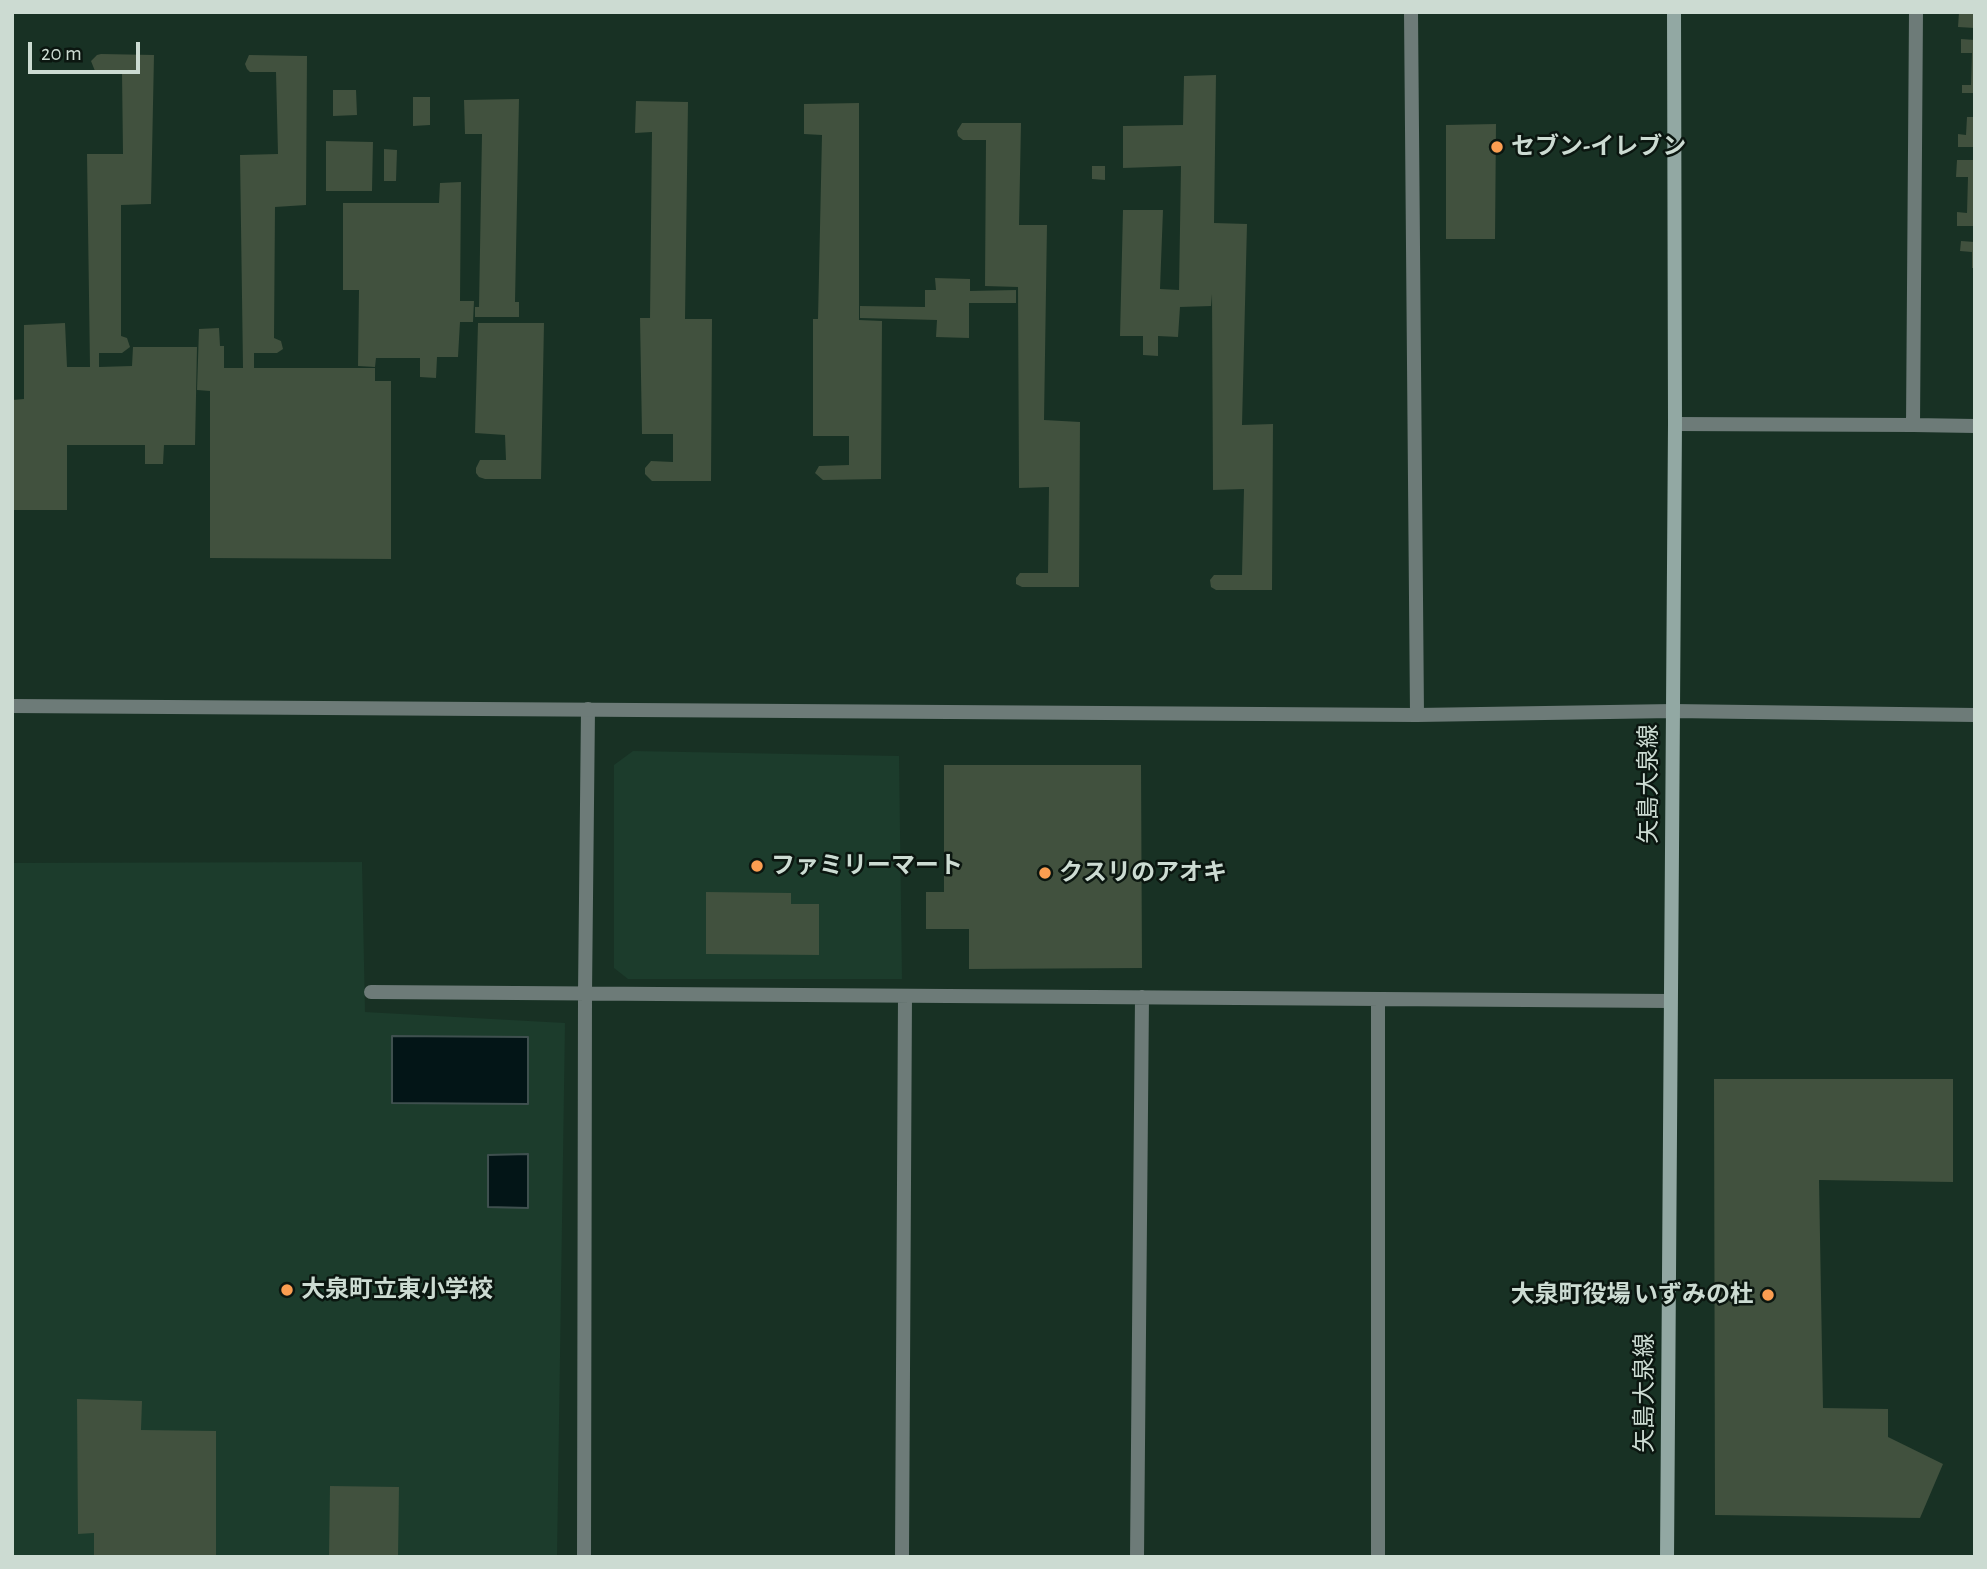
<!DOCTYPE html>
<meta charset="utf-8">
<style>
body{margin:0}
#map{position:relative;width:1987px;height:1569px;overflow:hidden;background:#183124;font-family:"Alegreya Sans",sans-serif}
canvas{display:block}
.frame{position:absolute;inset:0;border:14px solid #ccdbd2;pointer-events:none}
.scale{position:absolute;left:28px;top:42px;width:112px;height:32px;box-sizing:border-box;border:4px solid #ccdbd2;border-top:0;padding-left:9px;font-size:21px;line-height:24px;white-space:nowrap;color:#ccdbd2;-webkit-text-stroke:5px #0b1610;paint-order:stroke}
</style>
<div id="map">
<canvas width="1987" height="1569"></canvas>
<div class="frame"></div>
<div class="scale">20 m</div>
</div>
<script>
const g = document.querySelector('canvas').getContext('2d');
g.lineJoin = 'round';
function paint(path, color) {
  g.fillStyle = color;
  g.fill(path, 'evenodd');
}
function shape(rows) {
  const path = new Path2D();
  for (const r of rows) {
    path.moveTo(r[0], r[1]);
    for (let i = 2; i < r.length; i += 2) path.lineTo(r[i], r[i + 1]);
  }
  return path;
}
function stroke(path, color, width, dash) {
  g.strokeStyle = color;
  g.lineWidth = width;
  g.lineCap = dash ? 'butt' : 'round';
  g.setLineDash(dash || []);
  g.stroke(path);
}
function write(font, color, halo, rows, align = 'center') {
  g.font = font + ' "Alegreya Sans","Noto Sans JP",sans-serif';
  g.lineWidth = 5;
  g.setLineDash([]);
  g.textBaseline = 'middle';
  g.strokeStyle = halo;
  g.fillStyle = color;
  for (const [text, x, y, turn = 0] of rows) {
    g.save();
    g.translate(x, y);
    g.rotate((+turn || 0) * Math.PI / 180);
    g.textAlign = isNaN(turn) ? turn : align;
    if (halo) g.strokeText(text, 0, 0);
    g.fillText(text, 0, 0);
    g.restore();
  }
}
paint(shape([
 [633,751,899,756,902,979,628,979,614,968,614,765],
 [362,862,365,1012,565,1023,557,1557,12,1557,12,863]
]), '#1c3c2c');
const water = shape([
 [392,1036,528,1037,528,1104,392,1103,392,1036],
 [528,1154,528,1208,488,1207,488,1155,528,1154]
]);
paint(water, '#031517');
stroke(water, '#3f504f', 2);
paint(shape([
 [1959,12,1975,12,1975,28,1958,27],
 [1961,39,1975,40,1975,93,1962,93,1962,85,1971,85,1972,53,1961,53],
 [101,54,154,55,151,204,121,205,121,336,127,338,130,347,122,353,99,353,99,367,132,366,133,347,197,347,195,445,164,445,163,464,145,464,145,445,67,445,67,510,12,510,12,400,24,399,24,325,65,323,67,367,90,367,87,154,123,154,122,72,95,71,91,61,97,55],
 [249,55,307,56,306,205,275,207,274,338,281,341,283,349,277,353,254,353,254,368,375,368,375,381,391,381,391,559,210,558,210,391,197,390,199,329,219,328,220,346,224,346,224,368,243,368,240,155,278,154,276,72,250,72,247,69,245,64],
 [1216,75,1214,223,1247,224,1242,425,1273,424,1272,590,1216,590,1211,587,1210,580,1214,575,1242,575,1244,489,1213,490,1212,294,1211,306,1180,307,1178,337,1158,336,1158,356,1143,355,1143,336,1120,336,1123,210,1163,210,1160,289,1179,290,1181,166,1123,168,1123,126,1183,125,1184,76],
 [333,90,356,90,357,115,333,116],
 [413,97,430,97,430,125,413,126],
 [519,99,515,302,519,302,519,317,475,317,475,307,479,307,482,134,465,134,464,100],
 [636,101,688,102,685,319,712,319,711,481,652,481,645,474,645,468,651,461,673,462,673,434,642,434,640,318,650,318,652,132,635,133],
 [859,103,859,320,882,321,881,479,823,480,815,473,819,466,849,465,849,436,813,436,813,319,818,319,822,135,804,134,804,104],
 [1967,117,1975,117,1975,147,1958,147,1958,134,1966,135],
 [962,123,1021,123,1019,225,1047,225,1044,420,1080,422,1079,587,1022,587,1016,584,1016,578,1020,573,1048,573,1049,487,1019,488,1018,287,985,286,986,140,963,140,958,136,957,131],
 [1496,124,1495,239,1446,239,1446,125],
 [326,141,373,142,372,191,326,191],
 [384,149,397,150,396,181,384,181],
 [1957,160,1975,160,1975,226,1957,226,1957,212,1967,213,1968,177,1956,177],
 [1092,166,1105,166,1105,180,1092,179],
 [461,182,460,301,474,301,473,322,460,322,458,357,437,357,436,378,420,377,420,358,376,358,375,367,358,366,359,290,343,290,343,203,439,203,440,183],
 [1961,241,1975,242,1975,268,1972,268,1972,252,1960,251],
 [935,278,970,279,970,291,1016,290,1016,303,969,303,969,338,936,337,937,320,860,318,860,306,925,307,925,290,936,290],
 [478,323,544,323,541,479,485,479,479,477,476,473,476,468,480,460,506,460,505,435,475,433],
 [944,765,1141,765,1142,968,969,969,969,929,926,929,926,892,944,892],
 [706,892,791,893,791,904,819,904,819,955,706,954],
 [1714,1079,1953,1079,1953,1182,1819,1180,1823,1408,1888,1409,1888,1437,1943,1464,1920,1518,1715,1515],
 [77,1399,142,1401,141,1430,216,1431,216,1557,94,1557,94,1533,78,1534],
 [330,1486,399,1487,398,1557,329,1557]
]), '#41513e');
stroke(shape([
 [1411,12,1417,715],
 [1675,424,1913,425,1916,12],
 [1913,425,1975,426],
 [371,992,1670,1001],
 [584,1557,585,993,588,709],
 [902,1557,905,996],
 [1137,1557,1142,997],
 [1378,1557,1378,999]
]), '#6d7b78', 14);
stroke(shape([
 [12,706,1417,715,1673,711,1975,715]
]), '#6d7b78', 14);
stroke(shape([
 [1667,1557,1675,424,1674,12]
]), '#92a8a3', 14);
for (const [x, y, r, color] of [
 [1497,147,7,"#fb9e51"],
 [757,866,7,"#fb9e51"],
 [1045,873,7,"#fb9e51"],
 [287,1290,7,"#fb9e51"],
 [1768,1295,7,"#fb9e51"]
]) {
  const dot = new Path2D();
  dot.arc(x, y, r, 0, 2 * Math.PI);
  g.fillStyle = color;
  g.fill(dot);
  stroke(dot, '#0b1610', 2.5);
}
write('bold 24px', '#ccdbd2', '#0b1610', [
 ["セブン-イレブン",1511,147],
 ["ファミリーマート",771,866],
 ["クスリのアオキ",1059,873],
 ["大泉町立東小学校",301,1290],
 ["大泉町役場 いずみの杜",1754,1295,"right"]
], 'left');
write('24px', '#ccdbd2', '#0b1610', [
 ["矢島大泉線",1649,784,-90],
 ["矢島大泉線",1645,1393,-90]
]);
</script>
